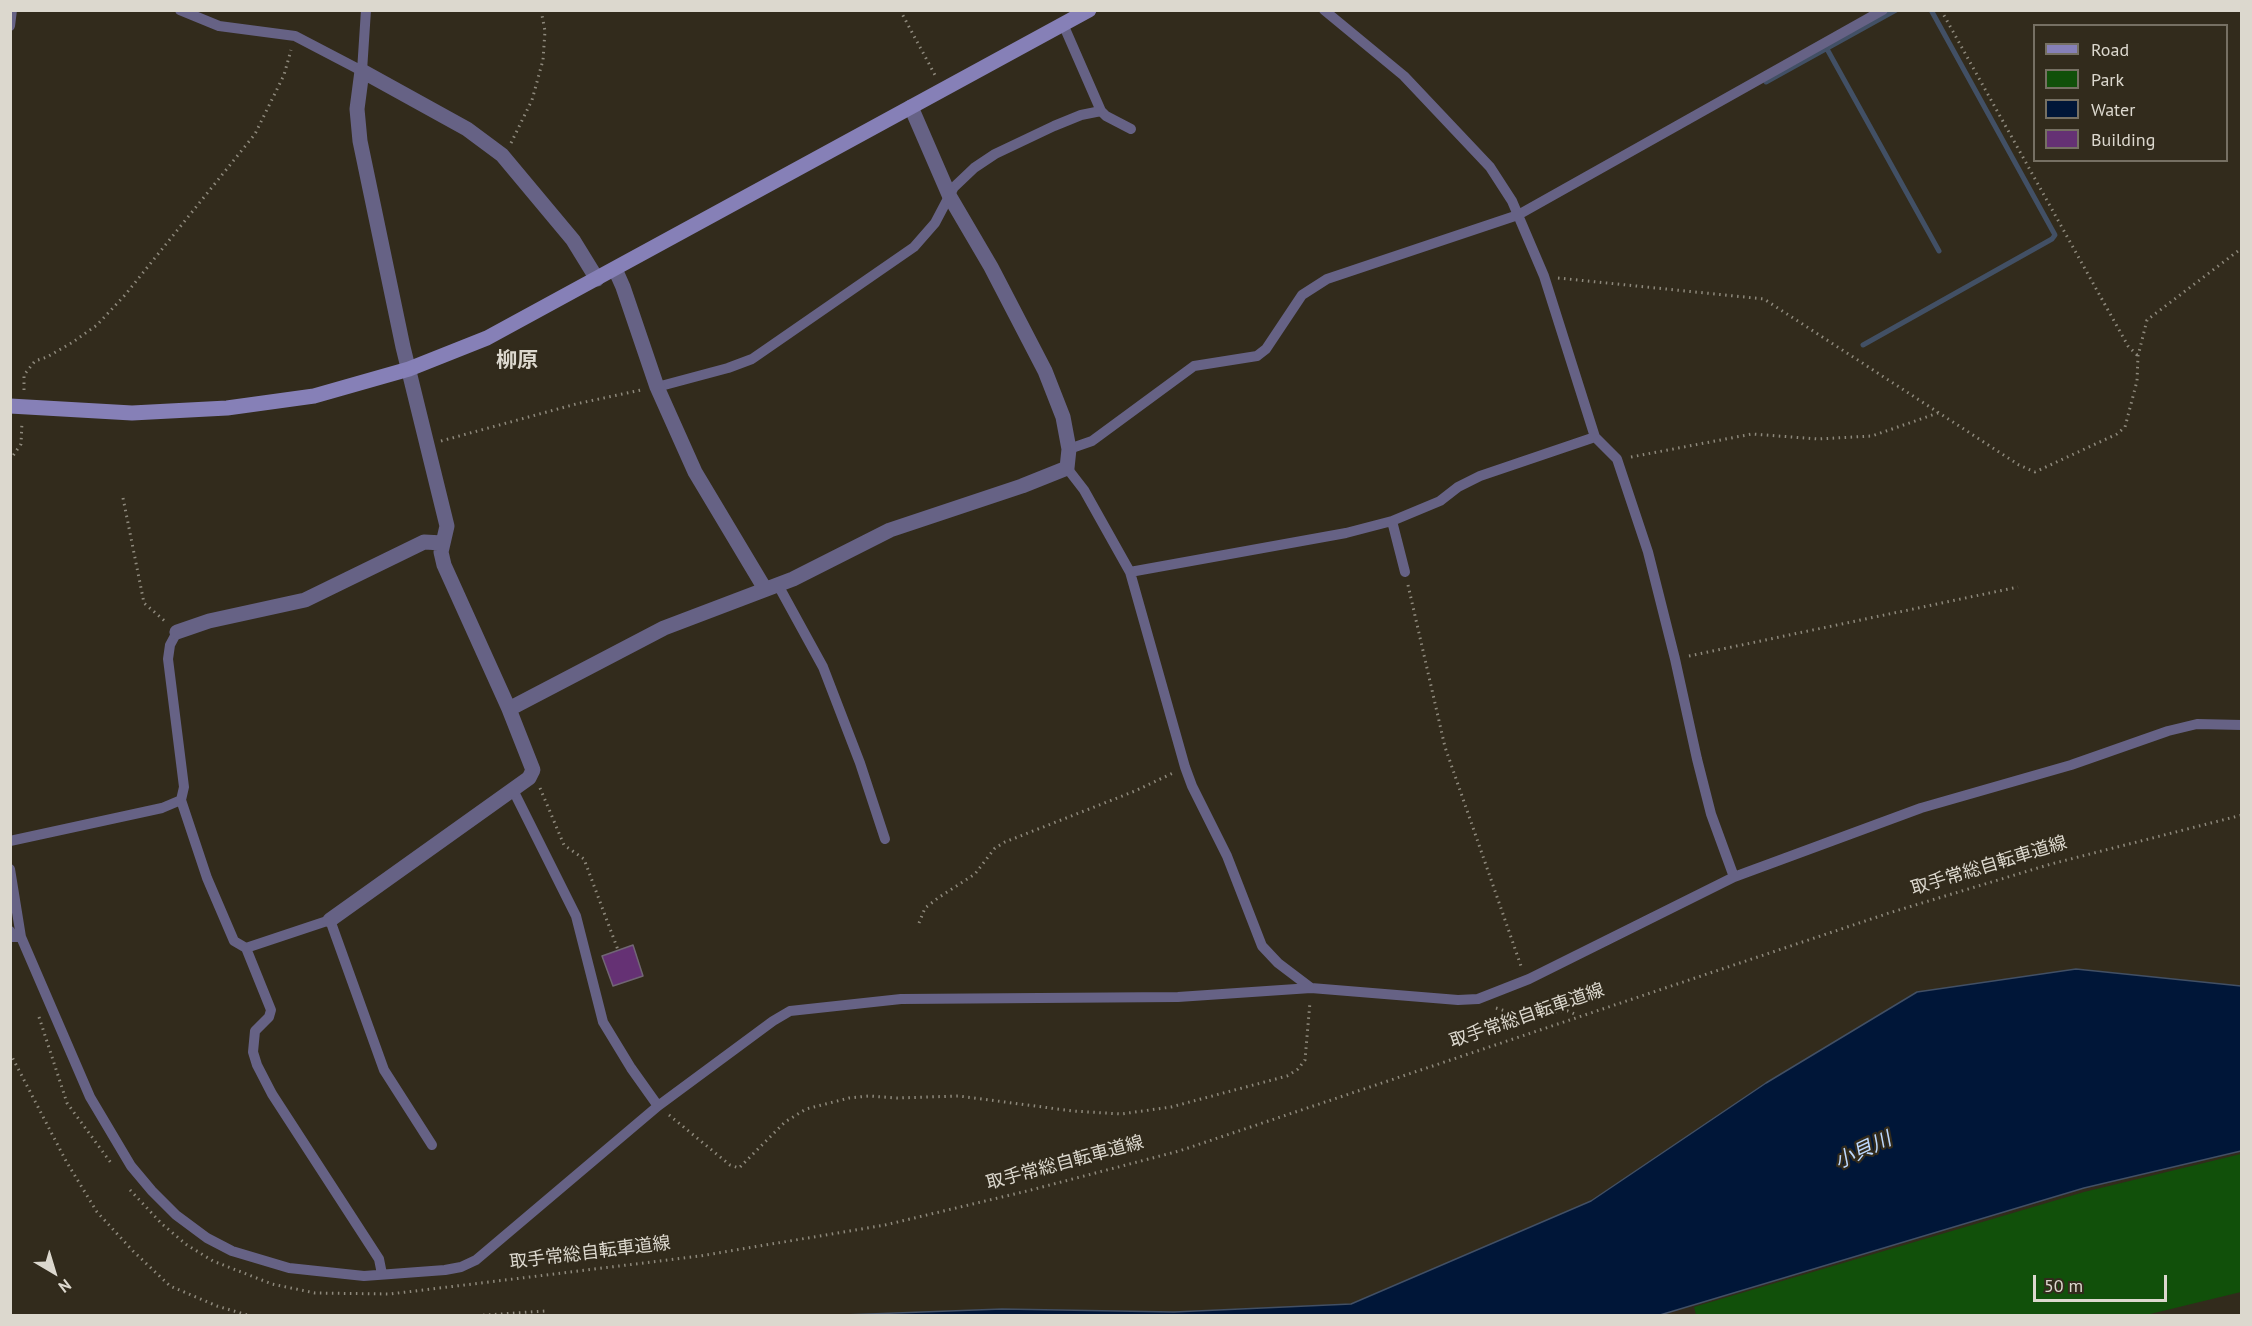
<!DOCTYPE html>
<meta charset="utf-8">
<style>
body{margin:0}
#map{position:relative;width:2252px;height:1326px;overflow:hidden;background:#322b1c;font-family:"PT Sans",sans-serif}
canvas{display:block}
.frame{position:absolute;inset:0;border:12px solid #dcd8ce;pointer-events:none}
.legend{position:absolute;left:2033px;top:24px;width:195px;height:138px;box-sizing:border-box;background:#322b1c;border:2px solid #767063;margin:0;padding:8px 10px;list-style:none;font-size:18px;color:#dcd8ce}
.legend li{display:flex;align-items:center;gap:12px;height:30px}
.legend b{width:30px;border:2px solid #767063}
.north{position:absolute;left:24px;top:1242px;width:60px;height:60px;-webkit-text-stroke:4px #322b1c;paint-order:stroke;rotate:142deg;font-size:16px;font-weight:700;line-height:24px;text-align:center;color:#dcd8ce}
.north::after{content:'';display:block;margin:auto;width:21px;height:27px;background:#dcd8ce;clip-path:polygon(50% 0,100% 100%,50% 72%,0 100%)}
.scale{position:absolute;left:2033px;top:1275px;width:134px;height:27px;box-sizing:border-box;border:3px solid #dcd8ce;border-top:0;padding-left:8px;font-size:18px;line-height:21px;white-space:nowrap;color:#dcd8ce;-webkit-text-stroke:4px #322b1c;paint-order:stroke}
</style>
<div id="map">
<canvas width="2252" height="1326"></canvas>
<div class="frame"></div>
<ul class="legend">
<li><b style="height:8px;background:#8680b7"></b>Road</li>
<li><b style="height:16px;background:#11500a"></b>Park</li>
<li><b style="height:16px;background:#001638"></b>Water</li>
<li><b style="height:16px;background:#653174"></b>Building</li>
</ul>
<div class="north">N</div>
<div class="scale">50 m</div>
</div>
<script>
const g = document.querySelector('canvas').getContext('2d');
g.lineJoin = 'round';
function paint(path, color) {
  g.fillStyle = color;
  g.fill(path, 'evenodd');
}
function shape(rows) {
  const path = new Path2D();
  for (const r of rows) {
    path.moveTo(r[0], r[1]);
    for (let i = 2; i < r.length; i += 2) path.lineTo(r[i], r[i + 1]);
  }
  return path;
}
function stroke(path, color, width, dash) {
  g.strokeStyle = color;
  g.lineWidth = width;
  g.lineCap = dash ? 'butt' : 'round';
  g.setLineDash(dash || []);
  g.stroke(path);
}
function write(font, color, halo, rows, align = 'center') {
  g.font = font + ' "PT Sans","Noto Sans JP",sans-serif';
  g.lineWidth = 4.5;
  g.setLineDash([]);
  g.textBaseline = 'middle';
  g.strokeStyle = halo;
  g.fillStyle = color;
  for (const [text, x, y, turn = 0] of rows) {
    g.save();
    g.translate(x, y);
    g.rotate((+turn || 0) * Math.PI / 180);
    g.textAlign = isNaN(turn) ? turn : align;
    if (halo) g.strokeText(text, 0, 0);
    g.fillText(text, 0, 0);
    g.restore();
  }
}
paint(shape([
 [2241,1154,2241,1292,2146,1315,1696,1315,1694,1307,2084,1192]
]), '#11500a');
const water = shape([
 [2076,969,2241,986,2241,1151,2084,1188,1660,1315,843,1315,1002,1309,1174,1312,1351,1304,1591,1201,1766,1083,1917,992,2076,969]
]);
paint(water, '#001638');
stroke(water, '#425065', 1.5);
stroke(shape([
 [1827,49,1939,251],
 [1766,82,1896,10],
 [1863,345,2052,239,2055,235,1931,10]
]), '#425065', 5);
const building = shape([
 [633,945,643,976,613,986,602,956,633,945]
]);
paint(building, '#653174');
stroke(building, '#716675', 1.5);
stroke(shape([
 [900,10,935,75],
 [1941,10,2128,346,2138,356],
 [511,143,532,100,543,60,545,31,541,10],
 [1558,278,1764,299,2019,465,2035,472,2117,434,2125,427,2137,381,2138,356,2147,320,2242,248],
 [24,390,24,375,35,361,47,357,73,342,97,325,125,295,255,134,284,75,291,50],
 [441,441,576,404,641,390],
 [1631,457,1752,434,1818,439,1872,436,1938,413],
 [10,460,21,444,22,422],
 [10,486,12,488,10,492],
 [123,498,144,603,166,622],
 [1408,585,1445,747,1521,966],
 [1689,656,2018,587],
 [540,788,564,845,584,859,618,950],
 [919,923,925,908,938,898,975,874,995,848,1005,842,1135,791,1173,773],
 [1496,1008,1515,1014,1568,1011,1577,1015],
 [39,1017,67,1103,111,1163],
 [10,1053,66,1161,97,1212,133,1251,170,1286,217,1306,251,1316],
 [669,1115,730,1165,739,1168,785,1122,806,1109,849,1098,869,1096,897,1098,959,1096,1073,1111,1121,1114,1171,1107,1287,1076,1298,1069,1305,1060,1310,1002],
 [130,1190,162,1224,187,1245,213,1261,272,1284,315,1293,390,1294,481,1283,700,1256,885,1225,1027,1191,1179,1151,1889,913,2051,864,2242,815],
 [471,1316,545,1311]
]), '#8e897c', 3, [1.5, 4.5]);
stroke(shape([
 [180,10,219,26,295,36,362,71,366,10],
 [1324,10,1404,76,1490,167,1512,201,1544,276,1595,437,1617,459,1648,552,1675,659,1697,759,1711,814,1734,877],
 [1063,24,1101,111,1106,116,1131,129],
 [10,26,12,10],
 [657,387,728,368,752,359,914,247,935,223,954,187,974,168,995,154,1054,126,1081,115,1101,111],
 [1069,449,1092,441,1194,366,1257,356,1266,349,1302,295,1327,279,1518,215,1883,10],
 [1067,468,1084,490,1130,572,1185,767,1192,786,1227,856,1262,946,1278,963,1311,988],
 [1392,521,1405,572],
 [1130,572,1346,533,1392,521,1440,501,1458,487,1480,476,1595,437],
 [778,585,823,667,860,763,885,839],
 [513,790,576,916,603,1022,631,1068,658,1106],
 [181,800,207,878,234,941,246,948,271,1010,269,1017,255,1031,253,1052,257,1065,272,1094,379,1259,382,1274],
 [10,841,162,808,181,800,184,787,168,659,170,645,177,632],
 [10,869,21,937,90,1097,131,1166,152,1191,176,1215,207,1238,232,1251,289,1268,364,1276,445,1270,461,1267,476,1260,658,1106,773,1021,790,1011,901,999,1178,997,1311,988,1458,1000,1478,999,1529,979,1734,877,1921,808,2071,765,2168,731,2197,724,2242,725],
 [10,931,12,937,21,937],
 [246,948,330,920,384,1070,432,1145]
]), '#666285', 10);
stroke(shape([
 [615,269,623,287,657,387,695,472,765,589],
 [177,632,209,621,305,600,424,542,443,543],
 [509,709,664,628,793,579,890,530,1022,486,1067,468,1069,449,1063,417,1045,371,991,267,950,197,911,107],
 [330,920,529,778,533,770,509,709,444,565,441,552,447,526,403,347,360,141,357,109,362,71,467,129,502,155,573,240,597,279]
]), '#666285', 15);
stroke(shape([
 [10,406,132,413,227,408,314,396,409,369,487,338,1089,10]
]), '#8680b7', 15);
write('18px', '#dcd8ce', '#322b1c', [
 ["取手常総自転車道線",1989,866,-17],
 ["取手常総自転車道線",1527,1016,-19],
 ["取手常総自転車道線",1065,1163,-15],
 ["取手常総自転車道線",590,1253,-7]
]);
write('italic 20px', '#bdd8fe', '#322b1c', [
 ["小貝川",1863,1151,-25]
]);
write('bold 21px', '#dcd8ce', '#322b1c', [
 ["柳原",517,361]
]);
</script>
